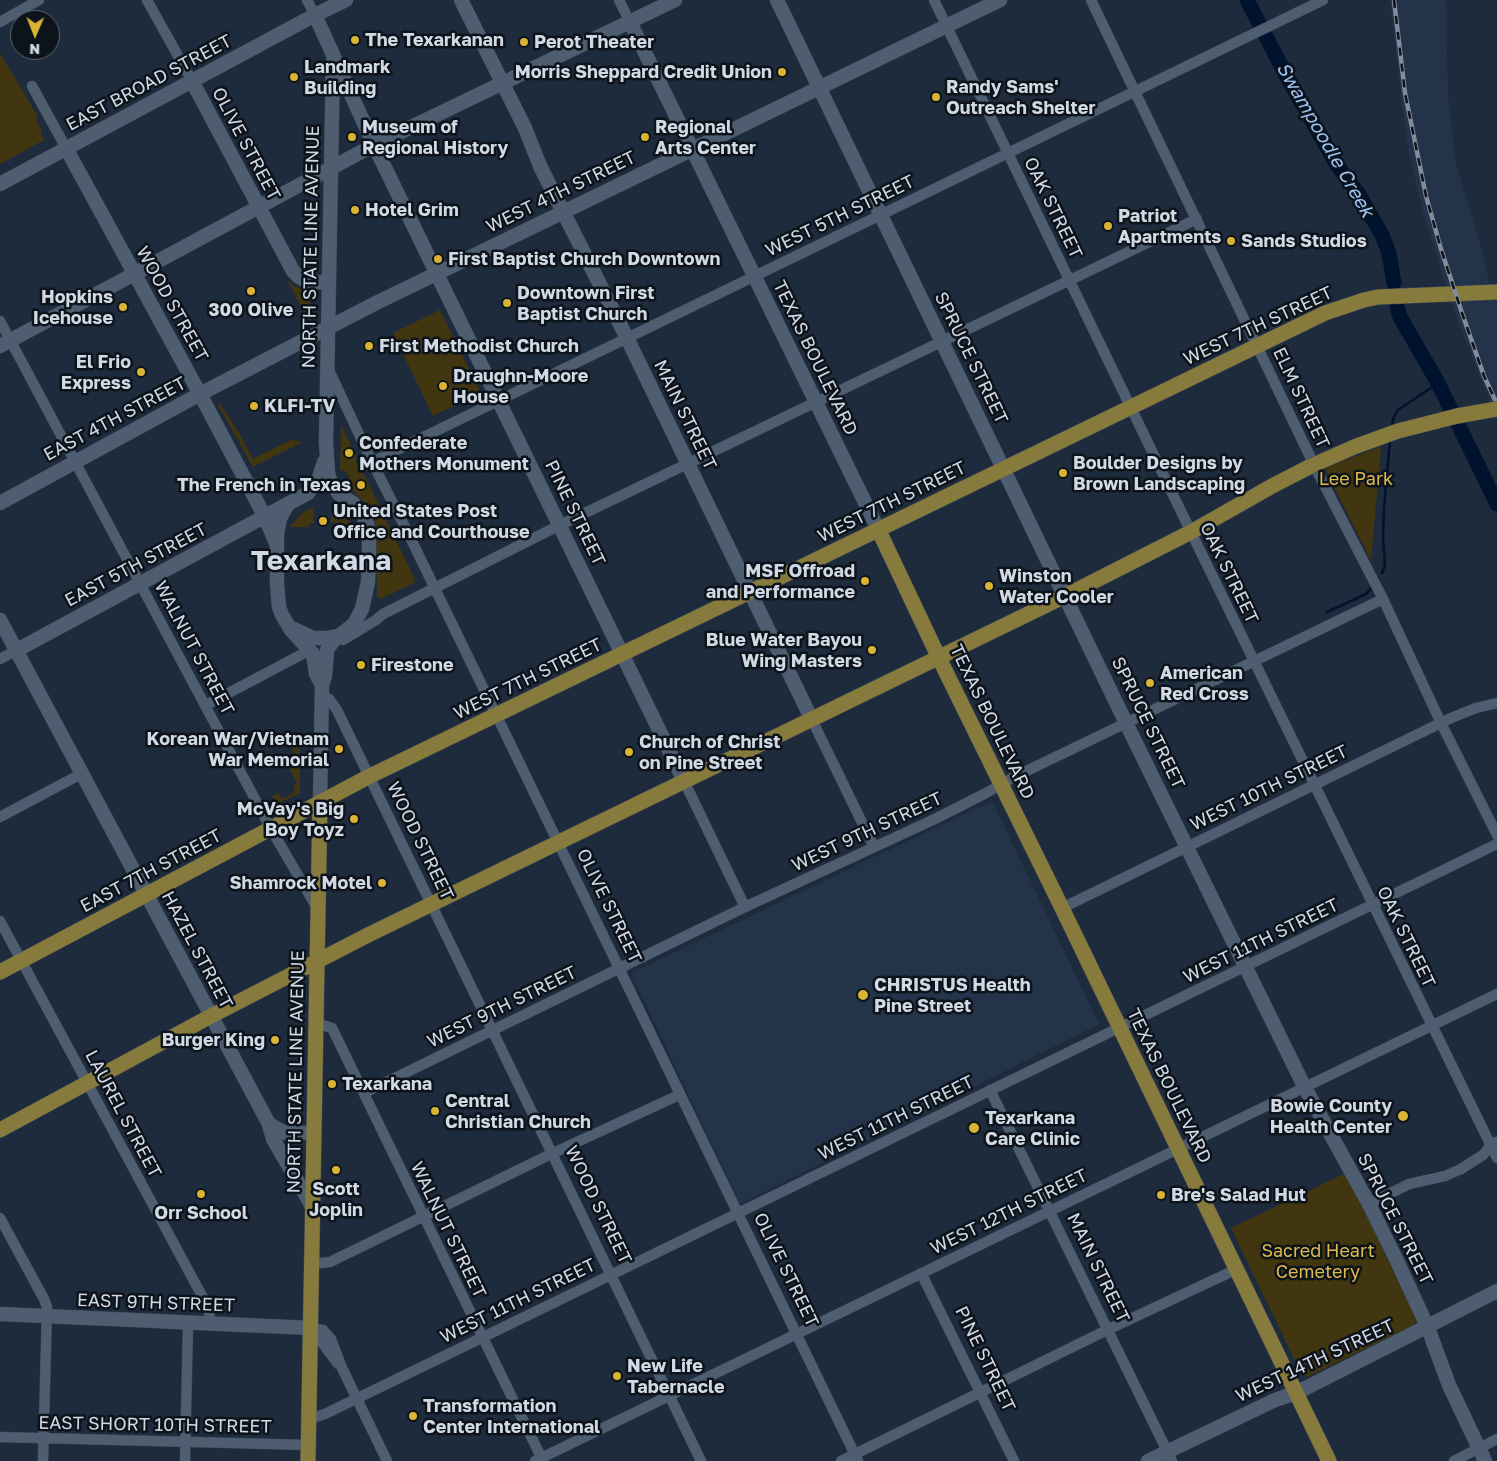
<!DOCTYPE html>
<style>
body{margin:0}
#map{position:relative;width:1497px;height:1461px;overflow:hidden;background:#1e2b3c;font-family:"Golos Text",sans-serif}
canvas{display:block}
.north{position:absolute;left:10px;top:10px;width:50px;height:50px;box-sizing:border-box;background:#0d131b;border:1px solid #5b626b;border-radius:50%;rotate:181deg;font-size:14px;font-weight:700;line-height:20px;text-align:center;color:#d0d9e4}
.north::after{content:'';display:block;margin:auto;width:18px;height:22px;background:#d9b334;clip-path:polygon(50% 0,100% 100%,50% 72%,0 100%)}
</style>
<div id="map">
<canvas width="1497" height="1461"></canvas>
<div class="north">N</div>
</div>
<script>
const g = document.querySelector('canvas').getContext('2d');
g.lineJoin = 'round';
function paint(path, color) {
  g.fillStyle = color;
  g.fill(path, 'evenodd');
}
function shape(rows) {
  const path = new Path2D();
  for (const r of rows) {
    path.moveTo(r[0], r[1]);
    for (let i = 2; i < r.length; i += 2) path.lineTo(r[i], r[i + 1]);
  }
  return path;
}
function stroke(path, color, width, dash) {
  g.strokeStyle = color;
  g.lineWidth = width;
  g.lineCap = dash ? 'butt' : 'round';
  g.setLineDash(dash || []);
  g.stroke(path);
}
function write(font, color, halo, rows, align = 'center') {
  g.font = font + ' "Golos Text",sans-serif';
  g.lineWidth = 5;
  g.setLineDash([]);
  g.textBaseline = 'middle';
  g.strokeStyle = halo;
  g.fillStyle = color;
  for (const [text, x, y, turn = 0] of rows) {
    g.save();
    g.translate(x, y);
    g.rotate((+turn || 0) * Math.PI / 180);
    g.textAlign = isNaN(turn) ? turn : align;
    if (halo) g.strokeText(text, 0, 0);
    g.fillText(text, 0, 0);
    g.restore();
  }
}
paint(shape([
 [1390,0,1446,0,1448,95,1455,160,1483,254,1493,301,1497,301,1497,419,1455,314,1424,215,1409,154,1401,95],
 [992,801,1099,1024,740,1204,631,973]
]), '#23344a');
paint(shape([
 [0,53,38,117,36,119,42,131,41,132,44,140,0,164],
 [287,280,295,287,310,291,309,321],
 [440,310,481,393,433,416,393,333],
 [219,402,239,433,253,459,291,440,303,442,253,467,218,405],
 [341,424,356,457,356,461,358,467,365,476,415,580,414,583,380,599,377,597,376,525,368,506,352,490,349,477,346,472,340,470],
 [1381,447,1371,560,1325,469,1345,460],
 [313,507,314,523,310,523,309,527,290,527,303,512],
 [331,507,346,516,353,529,337,529,337,523,331,523],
 [300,746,300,793,277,804,272,796,278,793,282,799,295,792,293,786,297,783,287,764,276,769,273,767,270,760,273,760,276,765,294,755,292,747],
 [1346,1173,1416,1319,1414,1325,1307,1377,1302,1375,1231,1228]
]), '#423610');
stroke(shape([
 [1392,428,1393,419,1398,410,1438,383],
 [1382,573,1385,565,1383,537,1384,507,1390,440],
 [1327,612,1366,594,1372,588]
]), '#00132e', 2.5);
stroke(shape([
 [1247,0,1288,79,1337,165,1358,193,1382,235,1389,253,1394,283],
 [1397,307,1400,317,1438,383,1497,504]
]), '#00132e', 15);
const street = shape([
 [147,0,192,81],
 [307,0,315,15],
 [619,0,630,22],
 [934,0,1191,532,1497,1158],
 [1091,0,1316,469,1383,599,1441,723,1497,835],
 [0,22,39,0],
 [32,86,66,148],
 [0,321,271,829,317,908],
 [329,370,372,462,409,535,858,1461],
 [372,462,1323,0],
 [343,640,376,620,383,614,560,525,1197,219],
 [0,659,17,650],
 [322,695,329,699,337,710,701,1461],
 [206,705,310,650],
 [812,720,874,847],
 [684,781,745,907],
 [0,817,81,774],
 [1062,908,1451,718,1476,708,1497,703],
 [0,921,208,1307,211,1324],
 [316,1023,332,1028,543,1461],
 [990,1090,1172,1461],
 [364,1093,745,907,937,818,986,793,1014,777,1383,599],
 [1369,1204,1409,1184,1445,1176,1461,1169,1483,1155,1491,1145,1496,1142],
 [0,1218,44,1299,47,1307,43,1461],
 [312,1264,330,1262,551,1154,679,1095],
 [921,1273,1014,1461],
 [311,1328,323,1330,331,1339,342,1368,387,1461],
 [311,1328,338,1364],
 [309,1419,325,1414,1497,844],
 [0,1437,308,1445],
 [185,1461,188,1323],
 [535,1461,1497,994],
 [841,1461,1107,1330,1237,1269],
 [1454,1461,1497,1439]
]);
const secondary = shape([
 [461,0,525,128,540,166,627,338,812,720],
 [777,0,1126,723,1304,1086,1369,1204,1397,1261,1428,1328,1449,1385,1485,1461],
 [315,15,374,145,684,781],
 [630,22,879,531],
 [192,81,293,271,299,277,306,281,329,283],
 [66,148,200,394,265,517,276,543],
 [0,184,315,15,346,0],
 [0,346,374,145,675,0],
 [0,503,200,394,376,303,1000,0],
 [288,504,280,518,277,534,277,584,279,607,282,615,291,630,313,654,316,674,322,685],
 [0,620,269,1124,285,1133,314,1133],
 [294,629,313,638,328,638,337,636],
 [17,650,308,493,319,478,324,462],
 [320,802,322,685,325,676,327,650,334,640,354,624,362,609,368,582,369,557,369,531,366,520,353,503,339,494,330,481,328,473,326,442,333,61],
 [269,1124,273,1139,312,1206],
 [0,1314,311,1328],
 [1148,1461,1275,1400,1296,1393,1497,1291]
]);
const primary = shape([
 [879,531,939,658,1062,908,1329,1461],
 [0,972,368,777,1325,313,1364,300,1378,297,1497,292],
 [0,1130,211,1016,368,935,1065,596,1191,532,1274,485],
 [308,1461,320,802]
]);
stroke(street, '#3b4654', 11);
stroke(secondary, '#3b4654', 15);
stroke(primary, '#3b4654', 16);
stroke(street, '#4e5e70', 10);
stroke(secondary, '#4e5e70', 14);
stroke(primary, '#867a3d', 15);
const rail = shape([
 [1394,0,1405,93,1426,196,1441,249,1462,313,1484,376,1497,404]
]);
stroke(rail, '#828c9a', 4.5);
stroke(rail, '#0d131b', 2.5, [8]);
const primaryBridge = shape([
 [1274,485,1311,466,1354,447,1398,431,1457,416,1497,409]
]);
stroke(primaryBridge, '#3b4654', 16, []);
stroke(primaryBridge, '#867a3d', 15);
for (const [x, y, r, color] of [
 [355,40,5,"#d9b334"],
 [524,42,5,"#d9b334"],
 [782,72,5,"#d9b334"],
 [294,77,5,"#d9b334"],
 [936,97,5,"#d9b334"],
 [352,137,5,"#d9b334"],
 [645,137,5,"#d9b334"],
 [355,210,5,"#d9b334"],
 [1108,226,5,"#d9b334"],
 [1231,241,5,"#d9b334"],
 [438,259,5,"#d9b334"],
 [251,291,5,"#d9b334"],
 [507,303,5,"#d9b334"],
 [123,307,5,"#d9b334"],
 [369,346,5,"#d9b334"],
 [141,372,5,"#d9b334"],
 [443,386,5,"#d9b334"],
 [254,406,5,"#d9b334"],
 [349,453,5,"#d9b334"],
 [1063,473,5,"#d9b334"],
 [361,485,5,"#d9b334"],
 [323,521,5,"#d9b334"],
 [865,581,5,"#d9b334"],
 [989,586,5,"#d9b334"],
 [872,650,5,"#d9b334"],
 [361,665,5,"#d9b334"],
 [1150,683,5,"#d9b334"],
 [339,749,5,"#d9b334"],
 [629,752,5,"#d9b334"],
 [354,819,5,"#d9b334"],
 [382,883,5,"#d9b334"],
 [863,995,6,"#d9b334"],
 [275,1040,5,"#d9b334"],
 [332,1084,5,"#d9b334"],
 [435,1111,5,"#d9b334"],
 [1403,1116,6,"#d9b334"],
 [974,1128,6,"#d9b334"],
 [336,1170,5,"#d9b334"],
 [201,1194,5,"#d9b334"],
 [1161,1195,5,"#d9b334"],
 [617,1376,5,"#d9b334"],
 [413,1416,5,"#d9b334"]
]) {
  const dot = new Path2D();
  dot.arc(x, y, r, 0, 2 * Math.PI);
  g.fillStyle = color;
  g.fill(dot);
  stroke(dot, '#0d131b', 2);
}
write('bold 18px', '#d0d9e4', '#0d131b', [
 ["The Texarkanan",365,40],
 ["Perot Theater",534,42],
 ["Landmark",304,67],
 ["Building",304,88],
 ["Morris Sheppard Credit Union",772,72,"right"],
 ["Randy Sams'",946,87],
 ["Outreach Shelter",946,108],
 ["Museum of",362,127],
 ["Regional History",362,148],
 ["Regional",655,127],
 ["Arts Center",655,148],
 ["Hotel Grim",365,210],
 ["Patriot",1118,216],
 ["Apartments",1118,237],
 ["Sands Studios",1241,241],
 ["First Baptist Church Downtown",448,259],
 ["Downtown First",517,293],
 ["Baptist Church",517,314],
 ["Hopkins",113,297,"right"],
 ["Icehouse",113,318,"right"],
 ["300 Olive",251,310,"center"],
 ["First Methodist Church",379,346],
 ["El Frio",131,362,"right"],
 ["Express",131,383,"right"],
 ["Draughn-Moore",453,376],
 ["House",453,397],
 ["KLFI-TV",264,406],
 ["Confederate",359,443],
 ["Mothers Monument",359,464],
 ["Boulder Designs by",1073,463],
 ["Brown Landscaping",1073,484],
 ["The French in Texas",351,485,"right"],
 ["United States Post",333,511],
 ["Office and Courthouse",333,532],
 ["MSF Offroad",855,571,"right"],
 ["and Performance",855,592,"right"],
 ["Winston",999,576],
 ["Water Cooler",999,597],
 ["Blue Water Bayou",862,640,"right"],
 ["Wing Masters",862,661,"right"],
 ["Firestone",371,665],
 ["American",1160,673],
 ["Red Cross",1160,694],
 ["Korean War/Vietnam",329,739,"right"],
 ["War Memorial",329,760,"right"],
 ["Church of Christ",639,742],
 ["on Pine Street",639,763],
 ["McVay's Big",344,809,"right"],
 ["Boy Toyz",344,830,"right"],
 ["Shamrock Motel",372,883,"right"],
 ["CHRISTUS Health",874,985],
 ["Pine Street",874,1006],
 ["Burger King",265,1040,"right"],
 ["Texarkana",342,1084],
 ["Central",445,1101],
 ["Christian Church",445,1122],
 ["Bowie County",1392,1106,"right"],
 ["Health Center",1392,1127,"right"],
 ["Texarkana",985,1118],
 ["Care Clinic",985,1139],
 ["Scott",336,1189,"center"],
 ["Joplin",336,1210,"center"],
 ["Bre's Salad Hut",1171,1195],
 ["Orr School",201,1213,"center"],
 ["New Life",627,1366],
 ["Tabernacle",627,1387],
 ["Transformation",423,1406],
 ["Center International",423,1427]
], 'left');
write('18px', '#d0d9e4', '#0d131b', [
 ["EAST BROAD STREET",149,83,-28],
 ["OLIVE STREET",246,144,62],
 ["WEST 4TH STREET",561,192,-26],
 ["OAK STREET",1053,208,64],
 ["WEST 5TH STREET",840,216,-26],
 ["NORTH STATE LINE AVENUE",311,247,-89],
 ["WOOD STREET",172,304,61],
 ["WEST 7TH STREET",1258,326,-25],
 ["TEXAS BOULEVARD",815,358,64],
 ["SPRUCE STREET",971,358,64],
 ["ELM STREET",1301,398,65],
 ["MAIN STREET",685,415,64],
 ["EAST 4TH STREET",115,419,-28],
 ["WEST 7TH STREET",892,502,-26],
 ["PINE STREET",575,513,64],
 ["EAST 5TH STREET",136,565,-28],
 ["OAK STREET",1229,573,64],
 ["WALNUT STREET",194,648,62],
 ["WEST 7TH STREET",528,679,-26],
 ["TEXAS BOULEVARD",992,722,64],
 ["SPRUCE STREET",1148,723,64],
 ["WEST 10TH STREET",1269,788,-26],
 ["WEST 9TH STREET",867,832,-25],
 ["WOOD STREET",420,841,64],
 ["EAST 7TH STREET",151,871,-28],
 ["OLIVE STREET",609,906,64],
 ["OAK STREET",1406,937,64],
 ["WEST 11TH STREET",1261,941,-26],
 ["HAZEL STREET",197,950,62],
 ["WEST 9TH STREET",502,1007,-26],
 ["NORTH STATE LINE AVENUE",296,1072,-89],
 ["TEXAS BOULEVARD",1169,1086,64],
 ["LAUREL STREET",123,1114,62],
 ["WEST 11TH STREET",896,1118,-26],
 ["WOOD STREET",598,1205,64],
 ["WEST 12TH STREET",1009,1212,-26],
 ["SPRUCE STREET",1395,1219,63],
 ["WALNUT STREET",448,1230,64],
 ["MAIN STREET",1098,1268,64],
 ["OLIVE STREET",786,1270,64],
 ["WEST 11TH STREET",518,1301,-26],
 ["EAST 9TH STREET",156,1303,2],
 ["PINE STREET",985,1359,64],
 ["WEST 14TH STREET",1315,1361,-25],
 ["EAST SHORT 10TH STREET",155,1425,1]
]);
write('18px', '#ddba4d', '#0d131b', [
 ["Lee Park",1356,479],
 ["Sacred Heart",1318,1251],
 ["Cemetery",1318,1272]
]);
write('italic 19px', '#9bc2f2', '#0d131b', [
 ["Swampoodle Creek",1325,140,60]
]);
write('bold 28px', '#d0d9e4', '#0d131b', [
 ["Texarkana",321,561]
]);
</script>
